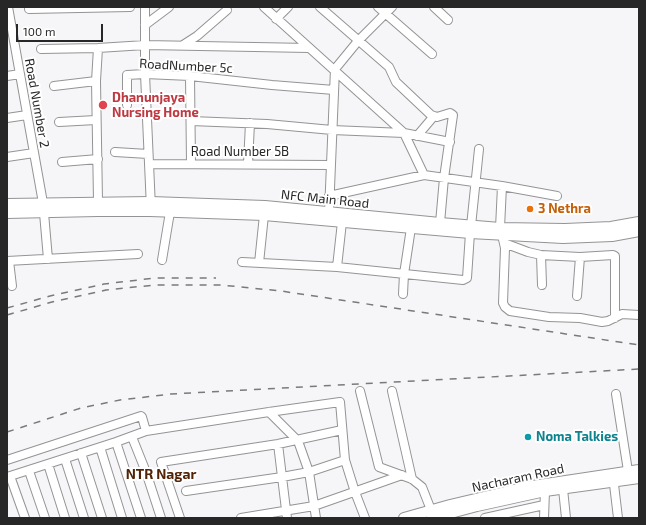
<!DOCTYPE html>
<style>
body{margin:0}
#map{position:relative;width:646px;height:525px;overflow:hidden;background:#f6f6f8;font-family:"Exo 2",sans-serif}
canvas{display:block}
.frame{position:absolute;inset:0;border:8px solid #272728;pointer-events:none}
.scale{position:absolute;left:16px;top:24px;width:87px;height:18px;box-sizing:border-box;border:2px solid #272728;border-top:0;padding-left:5px;font-size:12px;line-height:14px;white-space:nowrap;color:#272728;-webkit-text-stroke:3px #fff;paint-order:stroke}
</style>
<div id="map">
<canvas width="646" height="525"></canvas>
<div class="frame"></div>
<div class="scale">100 m</div>
</div>
<script>
const g = document.querySelector('canvas').getContext('2d');
g.lineJoin = 'round';
function shape(rows) {
  const path = new Path2D();
  for (const r of rows) {
    path.moveTo(r[0], r[1]);
    for (let i = 2; i < r.length; i += 2) path.lineTo(r[i], r[i + 1]);
  }
  return path;
}
function stroke(path, color, width, dash) {
  g.strokeStyle = color;
  g.lineWidth = width;
  g.lineCap = dash ? 'butt' : 'round';
  g.setLineDash(dash || []);
  g.stroke(path);
}
function write(font, color, halo, rows, align = 'center') {
  g.font = font + ' "Exo 2",sans-serif';
  g.lineWidth = 4;
  g.setLineDash([]);
  g.textBaseline = 'middle';
  g.strokeStyle = halo;
  g.fillStyle = color;
  for (const [text, x, y, turn = 0] of rows) {
    g.save();
    g.translate(x, y);
    g.rotate((+turn || 0) * Math.PI / 180);
    g.textAlign = isNaN(turn) ? turn : align;
    if (halo) g.strokeText(text, 0, 0);
    g.fillText(text, 0, 0);
    g.restore();
  }
}
const minor = shape([
 [8,7,43,203],
 [145,7,145,74,151,208],
 [264,7,404,133,424,175],
 [320,7,389,67,396,82,431,115,437,117,450,113,453,115,444,178,440,223],
 [378,7,432,54],
 [434,7,448,20],
 [29,9,130,7],
 [276,19,288,7],
 [145,25,169,7],
 [183,45,197,36,227,10],
 [41,49,98,48,145,45,309,48],
 [7,76,20,74],
 [190,76,191,164],
 [54,86,96,81],
 [127,105,127,75,145,74,190,76,272,85,334,90],
 [7,118,27,115],
 [191,121,267,124,332,130,404,133,450,142],
 [59,122,96,120],
 [417,136,434,116],
 [115,152,148,154],
 [7,157,34,153],
 [62,162,98,159],
 [149,164,331,165],
 [248,164,250,123],
 [329,196,424,175,502,186,557,196],
 [98,201,96,81,98,48],
 [329,212,335,69,358,41,392,7],
 [44,213,48,259],
 [471,226,479,149],
 [500,228,502,186],
 [502,235,505,248,503,303,505,307,510,311,549,317,580,318,602,322,608,321,622,314,639,315],
 [504,243,528,252,541,255,580,257,613,255,615,256,615,318],
 [541,255,542,285],
 [162,260,170,212],
 [7,261,138,254],
 [9,261,12,286],
 [242,262,337,267,463,280,467,278,470,233],
 [259,263,264,215],
 [337,267,342,222],
 [403,294,404,274,411,228],
 [577,296,580,257],
 [360,391,379,467,412,479,422,487,431,510],
 [392,391,412,479],
 [616,394,628,471],
 [269,412,298,441,309,472,316,518],
 [132,437,146,472,161,518],
 [116,442,141,518],
 [278,444,287,518],
 [100,447,122,518],
 [81,453,102,518],
 [65,459,84,518],
 [7,460,141,416,142,417,146,431],
 [48,464,65,518],
 [29,471,45,518],
 [10,476,25,518],
 [613,476,618,518],
 [7,477,116,442,146,431,269,412,340,402,345,460,355,492,365,518],
 [563,489,566,518],
 [186,491,282,477,309,472,345,460],
 [180,518,161,462,278,444,342,430],
 [241,518,314,506,402,475],
 [485,518,544,505],
 [544,518,545,491]
]);
const major = shape([
 [7,204,151,202,265,206,440,223,500,228,565,229,611,227,639,222],
 [7,213,97,211,150,211,264,215,470,233,563,238,612,236,639,231],
 [404,518,450,505,526,487,639,470],
 [432,518,477,506,545,491,639,478]
]);
stroke(minor, '#949496', 10);
stroke(major, '#949496', 12);
stroke(minor, '#fff', 8);
stroke(major, '#fff', 10);
stroke(shape([
 [7,308,50,296,104,284,155,278,216,278],
 [7,315,52,302,106,290,155,285,221,285,281,291,639,345],
 [7,432,81,408,120,400,171,394,639,369]
]), '#7a7a7c', 1.5, [7, 7]);
for (const [x, y, r, color] of [
 [103,105,5,"#e0444e"],
 [530,209,4,"#e8710a"],
 [528,437,4,"#0f9aa8"]
]) {
  const dot = new Path2D();
  dot.arc(x, y, r, 0, 2 * Math.PI);
  g.fillStyle = color;
  g.fill(dot);
  stroke(dot, '#fff', 1.5);
}
write('13px', '#272728', '#fff', [
 ["RoadNumber 5c",186,66,3],
 ["Road Number 2",37,103,80],
 ["Road Number 5B",240,152],
 ["NFC Main Road",325,199,6],
 ["Nacharam Road",518,478,-12]
]);
write('bold 13px', '#be3a42', '#fff', [
 ["Dhanunjaya",112,98],
 ["Nursing Home",112,113]
], 'left');
write('bold 13px', '#c56008', '#fff', [
 ["3 Nethra",538,209]
], 'left');
write('bold 13px', '#0d838f', '#fff', [
 ["Noma Talkies",536,437]
], 'left');
write('bold 14px', '#522305', '#fff', [
 ["NTR Nagar",161,474]
]);
</script>
